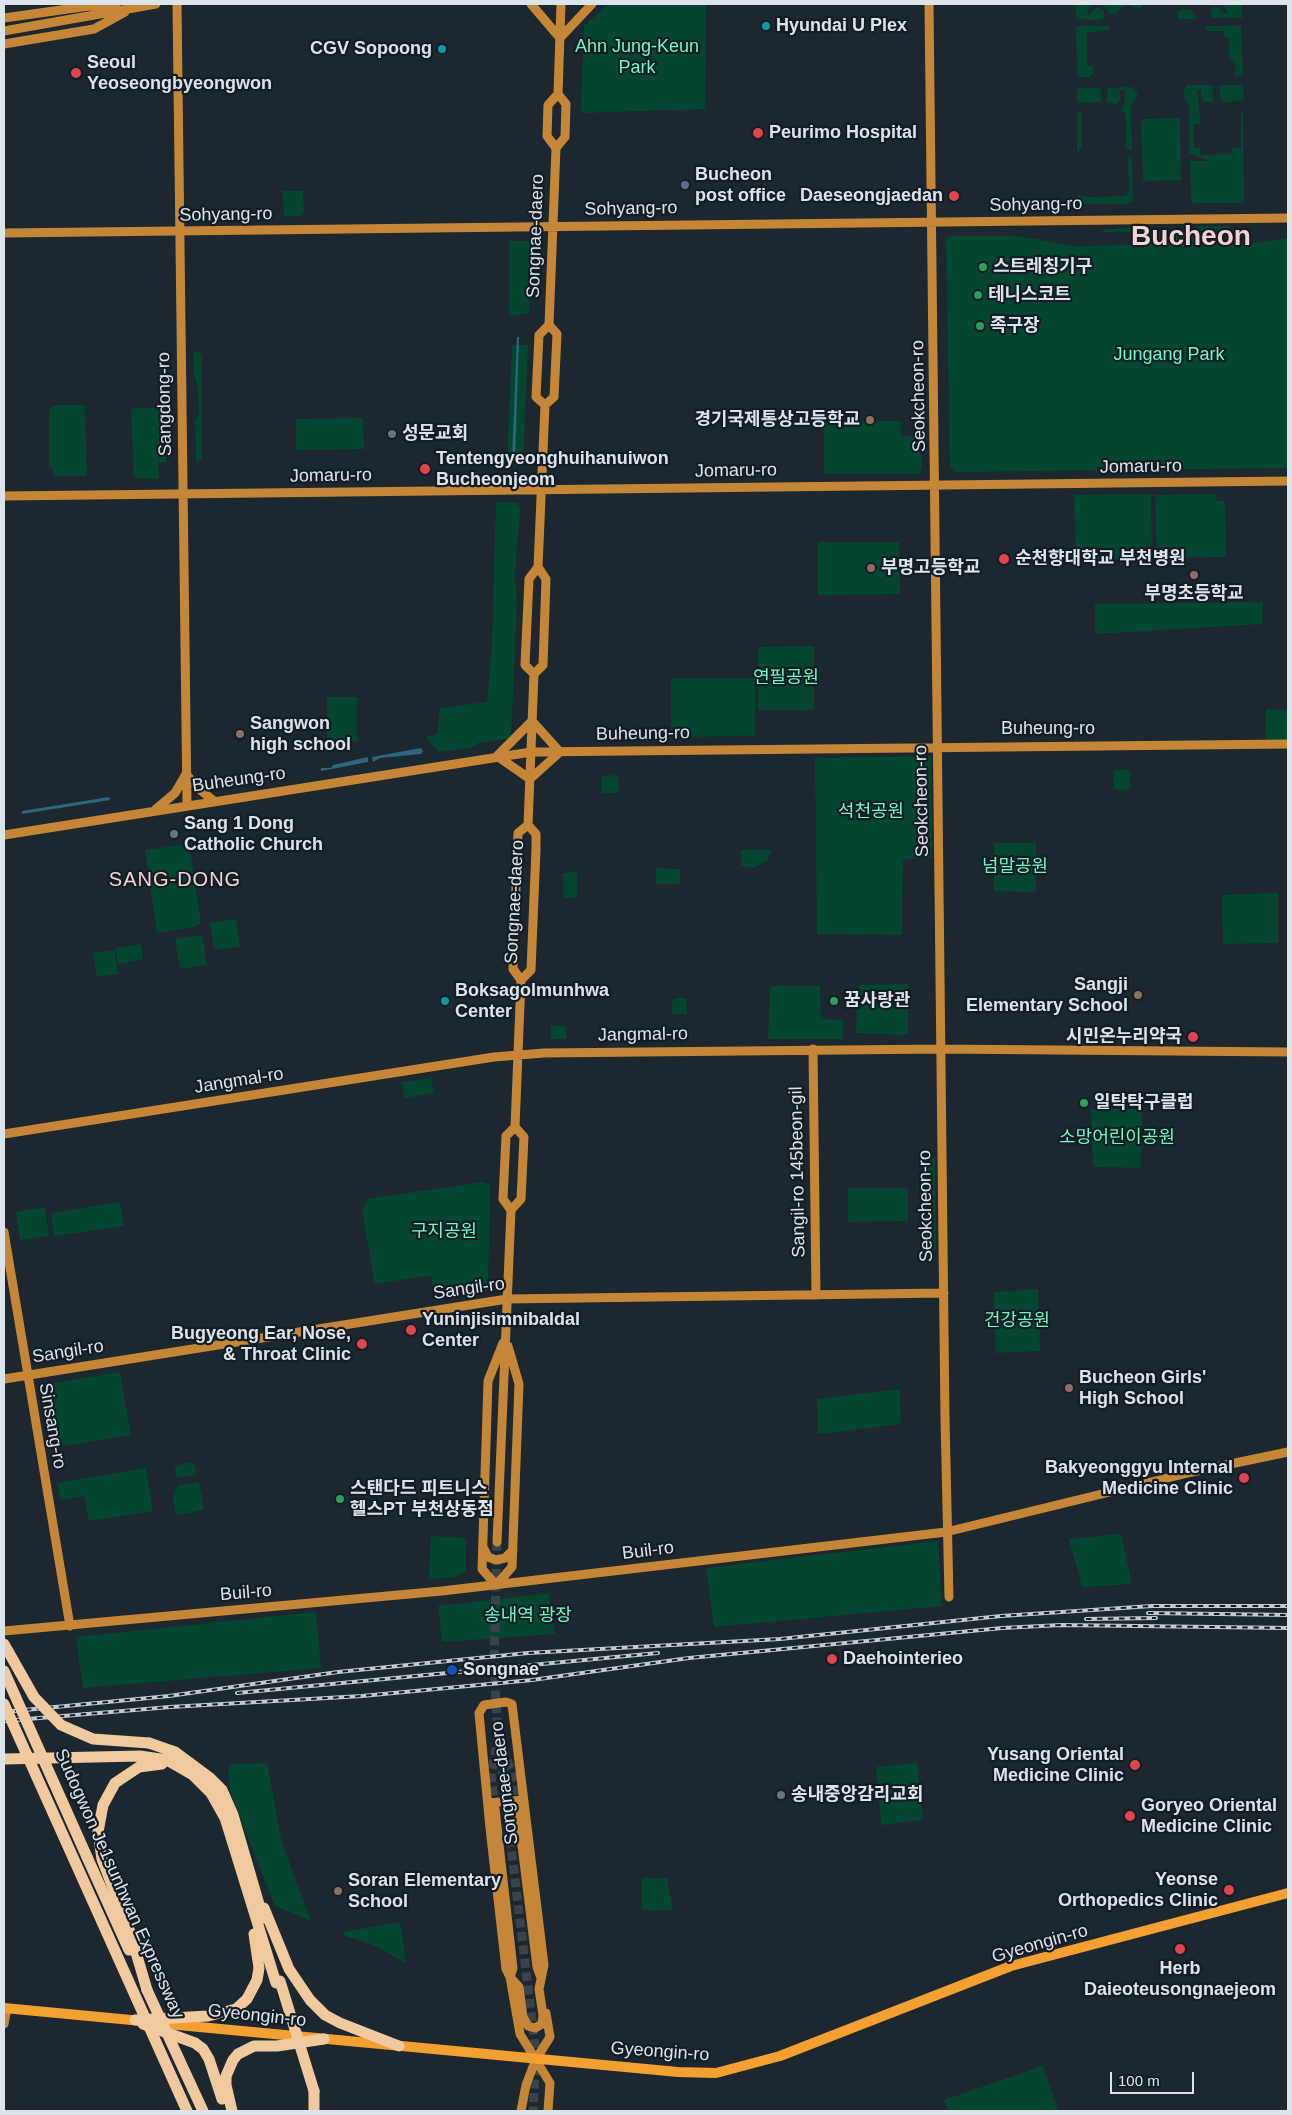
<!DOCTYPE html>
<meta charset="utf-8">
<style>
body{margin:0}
#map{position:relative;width:1292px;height:2115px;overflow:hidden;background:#1c272f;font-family:Arial,sans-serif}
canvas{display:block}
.frame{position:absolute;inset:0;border:5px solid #dde4e9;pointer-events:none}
.scale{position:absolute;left:1110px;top:2072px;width:84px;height:22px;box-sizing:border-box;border:2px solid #dde4e9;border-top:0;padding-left:6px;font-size:15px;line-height:18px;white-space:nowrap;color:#dde4e9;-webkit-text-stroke:4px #131d25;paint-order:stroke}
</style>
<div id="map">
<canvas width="1292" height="2115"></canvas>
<div class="frame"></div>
<div class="scale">100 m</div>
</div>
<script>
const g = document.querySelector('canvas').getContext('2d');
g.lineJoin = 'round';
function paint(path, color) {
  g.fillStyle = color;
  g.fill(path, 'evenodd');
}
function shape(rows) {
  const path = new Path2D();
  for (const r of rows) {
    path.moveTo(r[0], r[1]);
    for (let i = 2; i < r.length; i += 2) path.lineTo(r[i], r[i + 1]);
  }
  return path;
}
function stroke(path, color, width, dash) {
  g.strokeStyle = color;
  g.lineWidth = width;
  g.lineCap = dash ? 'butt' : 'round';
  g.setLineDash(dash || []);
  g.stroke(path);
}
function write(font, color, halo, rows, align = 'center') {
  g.font = font + ' Arial,"Noto Sans KR",sans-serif';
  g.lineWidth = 4.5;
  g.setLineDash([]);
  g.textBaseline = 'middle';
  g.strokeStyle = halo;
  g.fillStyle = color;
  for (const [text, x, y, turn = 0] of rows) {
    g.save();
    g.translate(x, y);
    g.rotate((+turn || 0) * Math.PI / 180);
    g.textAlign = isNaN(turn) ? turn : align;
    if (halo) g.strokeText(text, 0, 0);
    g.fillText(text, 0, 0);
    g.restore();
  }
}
paint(shape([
 [608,4,706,4,705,109,581,113,584,26],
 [1076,4,1094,4,1089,8,1087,14,1091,14,1093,9,1099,7,1104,11,1104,17,1100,20,1076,19],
 [1101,4,1141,4,1143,7,1140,9,1128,5,1120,8,1117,13,1109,14,1108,9],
 [1222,4,1242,4,1242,18,1213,18,1210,13,1213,7,1218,7,1224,13,1228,13],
 [1182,9,1191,10,1198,19,1178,19,1177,12],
 [1078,26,1109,26,1109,30,1087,33,1087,66,1093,66,1093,73,1090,77,1077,77,1076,28],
 [1206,26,1241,26,1243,75,1235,76,1235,62,1229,58,1229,37,1224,37,1224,31,1206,31],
 [1186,85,1213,85,1213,102,1202,102,1201,89,1197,90,1201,124,1194,124,1194,148,1200,148,1200,155,1232,154,1232,148,1241,148,1241,112,1243,114,1244,203,1194,203,1191,200,1190,161,1209,161,1189,153,1189,105,1183,95],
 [1219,85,1243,85,1244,100,1222,103],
 [1132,87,1138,95,1131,105,1132,150,1126,150,1126,114,1121,111,1124,105,1125,90,1120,90,1120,100,1116,104,1107,102,1107,95,1108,88],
 [1077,88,1101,88,1101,102,1077,103],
 [1077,113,1082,113,1082,147,1077,153],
 [1180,118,1181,180,1143,181,1141,119],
 [1128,157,1132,157,1133,201,1128,204,1084,204,1079,202,1078,195,1089,197,1126,196,1129,191],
 [282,191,303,191,304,211,301,216,284,216],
 [1198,226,1230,226,1231,229,1195,232,1195,244,1247,244,1288,238,1288,468,956,472,950,466,946,239,949,236,1017,236,1075,246,1139,245,1139,232,1104,232,1102,230,1133,227,1146,232,1187,231],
 [509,241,530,241,529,313,509,316],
 [512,345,528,345,523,466,507,465],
 [194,351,202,354,202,460,196,462,195,422,199,413,198,388,193,370],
 [55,405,85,405,87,476,53,476,53,469,49,469,49,410],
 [165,407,166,462,158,462,159,479,134,478,131,408],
 [363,418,364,449,296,450,296,419],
 [824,421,901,421,901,436,921,436,922,469,918,474,824,474],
 [1151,494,1152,559,1076,560,1074,495],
 [1216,494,1216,501,1225,501,1226,557,1157,558,1155,495],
 [496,502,517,503,520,510,515,575,517,600,511,738,478,743,471,748,438,752,426,737,437,734,440,708,487,702,492,645],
 [818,542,899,542,900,594,818,595],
 [1263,602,1262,624,1095,634,1095,604],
 [814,646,814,710,758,710,758,647],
 [671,678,755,678,755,736,671,737],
 [327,697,357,697,357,741,327,741],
 [1266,709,1288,710,1288,741,1265,741],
 [931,756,932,858,903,859,902,935,817,934,815,758],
 [1114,770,1130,770,1130,790,1114,789],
 [618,775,619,793,602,793,602,776],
 [994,843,1036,843,1036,892,994,891],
 [189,844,201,923,194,927,157,933,145,850],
 [741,850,772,850,767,861,753,868,741,866],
 [656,868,680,869,680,884,656,884],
 [577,872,577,898,563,898,563,873],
 [1278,893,1278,943,1223,944,1222,895],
 [236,919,240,947,214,950,210,923],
 [199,935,203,937,207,965,180,969,175,939],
 [141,944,143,959,118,964,115,948],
 [114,950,118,974,97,977,93,953],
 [909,984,908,1035,856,1033,858,985],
 [770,986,820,986,821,1019,843,1020,843,1039,768,1039],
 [679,998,686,998,687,1014,672,1014,672,1000],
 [551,1026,566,1026,566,1039,551,1039],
 [431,1078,434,1093,404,1098,401,1082],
 [1091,1109,1142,1109,1141,1168,1093,1167],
 [935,1157,936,1250,925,1250,923,1159],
 [482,1182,490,1185,488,1287,486,1291,435,1300,431,1275,375,1284,362,1211,368,1199],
 [848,1188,908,1188,908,1221,848,1222],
 [120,1202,124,1226,54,1236,51,1213],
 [45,1207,49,1236,20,1240,16,1212],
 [1038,1289,1040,1351,995,1353,994,1292],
 [120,1372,131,1435,52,1448,42,1391,47,1384],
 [900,1389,901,1424,818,1434,817,1399],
 [193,1462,196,1473,194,1475,179,1478,176,1476,175,1467,177,1465],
 [146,1468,153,1511,89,1521,84,1496,60,1500,57,1483],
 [199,1482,204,1510,176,1515,173,1499,178,1485],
 [1121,1534,1132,1584,1082,1587,1069,1539],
 [431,1536,466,1538,466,1571,455,1577,429,1579],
 [938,1541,942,1606,714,1627,706,1568],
 [549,1593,555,1634,442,1642,438,1606],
 [316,1612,321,1668,83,1688,76,1637],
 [267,1763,282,1843,311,1921,275,1906,230,1791,228,1769,230,1764],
 [917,1763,923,1820,881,1825,876,1767],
 [642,1878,667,1878,673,1910,642,1910],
 [400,1922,406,1963,373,1945,345,1936,344,1932],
 [1043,2066,1058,2111,963,2111,948,2110,944,2100]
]), '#054630');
paint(shape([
 [517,337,519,337,515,460,512,460],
 [421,748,423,751,421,754,380,758,373,762,372,757],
 [368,757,368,762,321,771,321,768,331,768,333,765],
 [109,797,110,800,22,814,22,811]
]), '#2b677e');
stroke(shape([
 [497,1542,494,1663,498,1738,536,2054,533,2111],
 [502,1748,513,1773,517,1805],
 [495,1809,491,1776,496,1748]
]), '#39434b', 9, [9, 4.5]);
stroke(shape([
 [177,4,187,804],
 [531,4,560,38],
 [929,4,945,1418,949,1597],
 [4,18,89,6,116,7],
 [4,31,156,4],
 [560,38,592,4],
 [4,44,94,29,125,12],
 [556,148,565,137,566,104,558,94],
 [4,233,1288,218],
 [545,405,536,397,539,335,549,325],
 [4,496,1288,481],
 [534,674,525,665,529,579,538,567,545,405,554,397,557,334,549,325,556,148,547,136,548,105,558,94,561,4],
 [497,756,532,721,560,752],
 [497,756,530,779],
 [186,774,199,789,214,801],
 [530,779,560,752],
 [156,809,175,793,186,774],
 [4,835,531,752,1288,744],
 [521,980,531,970,536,849,536,834,528,825],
 [813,1049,816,1295],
 [4,1134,494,1057,544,1053,940,1049,1288,1052],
 [511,1210,521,1199,524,1137,515,1127],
 [4,1232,70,1626],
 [4,1379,507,1299,944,1293],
 [497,1542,511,1210,503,1199,506,1136,515,1127,521,980,513,969,518,833,528,825,534,674,543,665,546,579,538,567],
 [483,1547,488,1557,496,1560,505,1558,513,1550],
 [496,1585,482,1569,488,1381,503,1343],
 [496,1585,512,1567,519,1384,508,1346],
 [4,1631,442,1591,946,1532,1192,1472,1288,1452],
 [488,1803,523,1800],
 [517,1805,537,1967,541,1978],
 [495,1809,513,1968,510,1977],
 [510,1977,519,1987,523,2017,528,2026,535,2028,542,2024,543,2015,539,1989,544,1965,512,1704,506,1702,484,1705,479,1713,490,1828,506,1969,510,1977,520,2034,550,2083,548,2111],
 [4,2024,7,2008],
 [521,2111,526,2085,536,2059,550,2037,546,2013]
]), '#c68637', 9);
stroke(shape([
 [4,2008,142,2021],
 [157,2023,678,2072,716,2073,780,2056,1011,1966,1288,1893]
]), '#f3a033', 10);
stroke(shape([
 [149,1743,175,1752,210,1778,222,1790,233,1815,263,1918],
 [4,1759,140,1756,167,1760,193,1775,211,1793,225,1818,276,1983],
 [87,1857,129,1950],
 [264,1908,289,1969,310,2000,325,2015,340,2023,399,2046],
 [147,1990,130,1932,102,1859,98,1832,103,1805,115,1783,139,1767,162,1764],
 [135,2020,208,2016,236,2009,247,1999,257,1980,259,1968,254,1934],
 [143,2024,195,2043,203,2049,209,2059,222,2099],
 [314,2091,314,2111],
 [232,2111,226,2085,226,2076,233,2060,238,2054,254,2046,277,2046,324,2039]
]), '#f1c99f', 11);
const rail = shape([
 [1148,1613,1288,1615],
 [1086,1619,1156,1618],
 [237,1693,658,1653],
 [4,1712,169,1696,338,1672,528,1653,780,1639,1001,1616,1152,1606,1288,1606],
 [4,1721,170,1707,362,1696,532,1680,689,1658,1002,1628,1061,1625,1288,1628]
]);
stroke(rail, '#c3cbd0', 4);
stroke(rail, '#131d25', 2, [5.5]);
stroke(shape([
 [4,1644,34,1697,61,1725,93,1739,149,1743],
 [4,1671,87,1857],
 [4,1704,187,2111],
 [280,1981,314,2091],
 [147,1990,203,2111]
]), '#f1c99f', 11);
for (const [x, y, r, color] of [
 [766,26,5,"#0f9aa8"],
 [442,49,5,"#0f9aa8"],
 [76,73,6,"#e0444e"],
 [758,133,6,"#e0444e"],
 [685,185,5,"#5c6f8a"],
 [954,196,6,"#e0444e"],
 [983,267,5,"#2e9e5b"],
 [978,295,5,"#2e9e5b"],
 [980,326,5,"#2e9e5b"],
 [870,420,5,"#8d6e63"],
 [392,434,5,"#6b7280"],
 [425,469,6,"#e0444e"],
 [1004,559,6,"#e0444e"],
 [871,568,5,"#8d6e63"],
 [1194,575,5,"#8d6e63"],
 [240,734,5,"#8d6e63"],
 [174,834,5,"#6b7280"],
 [1138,995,5,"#8d6e63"],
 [445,1001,5,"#0f9aa8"],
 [834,1001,5,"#2e9e5b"],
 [1193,1037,6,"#e0444e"],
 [1084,1103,5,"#2e9e5b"],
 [411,1330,6,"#e0444e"],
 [362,1344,6,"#e0444e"],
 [1069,1388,5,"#8d6e63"],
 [1244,1478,6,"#e0444e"],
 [340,1499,5,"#2e9e5b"],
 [832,1659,6,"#e0444e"],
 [452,1670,6,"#1a4fb4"],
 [1135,1765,6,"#e0444e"],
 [781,1795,5,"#6b7280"],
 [1130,1816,6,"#e0444e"],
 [1229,1890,6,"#e0444e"],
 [338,1891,5,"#8d6e63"],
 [1180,1949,6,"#e0444e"]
]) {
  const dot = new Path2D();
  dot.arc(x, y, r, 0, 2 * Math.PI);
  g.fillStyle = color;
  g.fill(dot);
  stroke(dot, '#131d25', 2);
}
write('bold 18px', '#dde4e9', '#131d25', [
 ["Hyundai U Plex",776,26],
 ["CGV Sopoong",432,49,"right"],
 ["Seoul",87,63],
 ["Yeoseongbyeongwon",87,84],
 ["Peurimo Hospital",769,133],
 ["Bucheon",695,175],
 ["post office",695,196],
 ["Daeseongjaedan",943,196,"right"],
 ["스트레칭기구",993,267],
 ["테니스코트",988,295],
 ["족구장",990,326],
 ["경기국제통상고등학교",860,420,"right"],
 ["성문교회",402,434],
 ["Tentengyeonghuihanuiwon",436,459],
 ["Bucheonjeom",436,480],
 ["순천향대학교 부천병원",1015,559],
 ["부명고등학교",881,568],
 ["부명초등학교",1194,594,"center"],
 ["Sangwon",250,724],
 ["high school",250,745],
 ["Sang 1 Dong",184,824],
 ["Catholic Church",184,845],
 ["Sangji",1128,985,"right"],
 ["Elementary School",1128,1006,"right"],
 ["Boksagolmunhwa",455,991],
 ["Center",455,1012],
 ["꿈사랑관",844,1001],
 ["시민온누리약국",1182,1037,"right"],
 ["일탁탁구클럽",1094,1103],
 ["Yuninjisimnibaldal",422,1320],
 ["Center",422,1341],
 ["Bugyeong Ear, Nose,",351,1334,"right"],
 ["& Throat Clinic",351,1355,"right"],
 ["Bucheon Girls'",1079,1378],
 ["High School",1079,1399],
 ["Bakyeonggyu Internal",1233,1468,"right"],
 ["Medicine Clinic",1233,1489,"right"],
 ["스탠다드 피트니스",350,1489],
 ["헬스PT 부천상동점",350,1510],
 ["Daehointerieo",843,1659],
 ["Songnae",463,1670],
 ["Yusang Oriental",1124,1755,"right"],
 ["Medicine Clinic",1124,1776,"right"],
 ["송내중앙감리교회",791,1795],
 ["Goryeo Oriental",1141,1806],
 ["Medicine Clinic",1141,1827],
 ["Yeonse",1218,1880,"right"],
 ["Orthopedics Clinic",1218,1901,"right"],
 ["Soran Elementary",348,1881],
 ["School",348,1902],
 ["Herb",1180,1969,"center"],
 ["Daieoteusongnaejeom",1180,1990,"center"]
], 'left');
write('18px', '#6df9bf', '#131d25', [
 ["Ahn Jung-Keun",637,47],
 ["Park",637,68],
 ["Jungang Park",1169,355],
 ["연필공원",786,678],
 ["석천공원",871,812],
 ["넘말공원",1015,867],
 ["소망어린이공원",1117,1138],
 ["구지공원",444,1232],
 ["건강공원",1017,1321],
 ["송내역 광장",528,1616]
]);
write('18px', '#dde4e9', '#131d25', [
 ["Sohyang-ro",1036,205,-1],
 ["Sohyang-ro",631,209,-1],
 ["Sohyang-ro",226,215,-1],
 ["Songnae-daero",536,236,-88],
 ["Seokcheon-ro",919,396,-91],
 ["Sangdong-ro",165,404,-91],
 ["Jomaru-ro",1141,467,-1],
 ["Jomaru-ro",736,471,-1],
 ["Jomaru-ro",331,476,-1],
 ["Buheung-ro",1048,729],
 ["Buheung-ro",643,734,-1],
 ["Buheung-ro",239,780,-8],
 ["Seokcheon-ro",922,801,-91],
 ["Songnae-daero",515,902,-87],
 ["Jangmal-ro",643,1035,-1],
 ["Jangmal-ro",239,1081,-9],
 ["Sangil-ro 145beon-gil",798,1172,-91],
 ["Seokcheon-ro",926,1206,-91],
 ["Sangil-ro",469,1289,-8],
 ["Sangil-ro",68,1352,-9],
 ["Sinsang-ro",52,1426,80],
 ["Buil-ro",648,1551,-7],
 ["Buil-ro",246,1593,-5],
 ["Songnae-daero",505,1783,-97],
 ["Sudogwon Je1sunhwan Expressway",119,1884,66],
 ["Gyeongin-ro",1040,1944,-16],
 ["Gyeongin-ro",257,2016,6],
 ["Gyeongin-ro",660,2052,4]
]);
g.letterSpacing = '1px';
write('20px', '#f5d2d4', '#131d25', [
 ["SANG-DONG",175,880]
]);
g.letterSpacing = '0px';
write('bold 28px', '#f5d2d4', '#131d25', [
 ["Bucheon",1191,237]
]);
</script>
